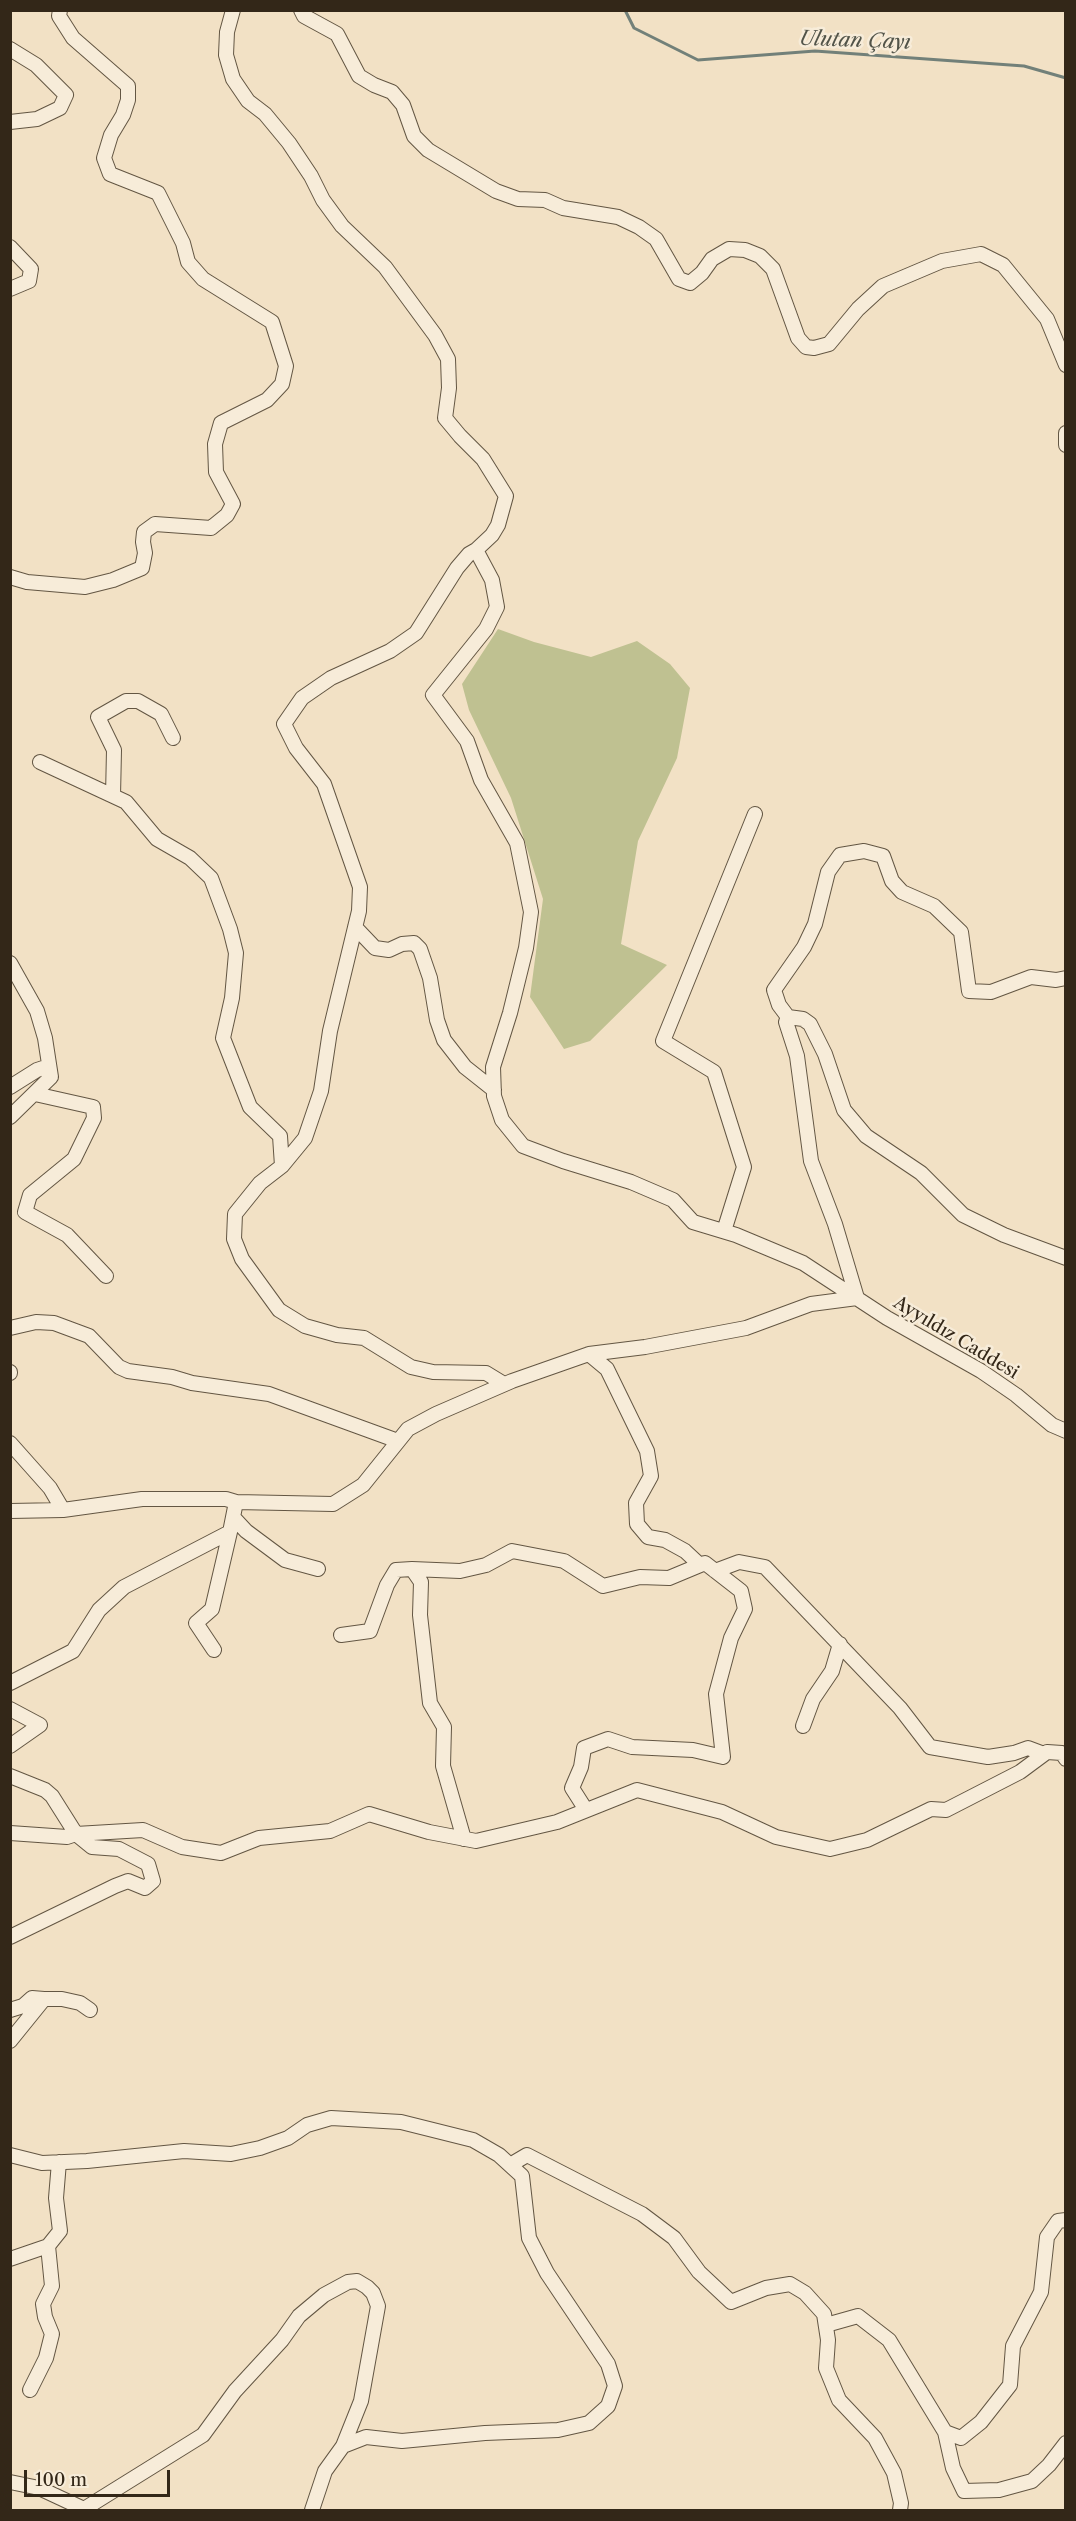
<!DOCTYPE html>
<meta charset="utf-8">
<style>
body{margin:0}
#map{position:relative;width:1076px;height:2521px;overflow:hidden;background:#f2e1c5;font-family:"Libre Caslon Text",serif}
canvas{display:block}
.frame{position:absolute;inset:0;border:12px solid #332718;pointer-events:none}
.scale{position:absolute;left:24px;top:2470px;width:146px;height:27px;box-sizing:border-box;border:3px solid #332718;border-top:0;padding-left:8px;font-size:18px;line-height:21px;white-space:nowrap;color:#332718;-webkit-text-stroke:4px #f7ecd9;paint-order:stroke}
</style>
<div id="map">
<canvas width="1076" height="2521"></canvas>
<div class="frame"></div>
<div class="scale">100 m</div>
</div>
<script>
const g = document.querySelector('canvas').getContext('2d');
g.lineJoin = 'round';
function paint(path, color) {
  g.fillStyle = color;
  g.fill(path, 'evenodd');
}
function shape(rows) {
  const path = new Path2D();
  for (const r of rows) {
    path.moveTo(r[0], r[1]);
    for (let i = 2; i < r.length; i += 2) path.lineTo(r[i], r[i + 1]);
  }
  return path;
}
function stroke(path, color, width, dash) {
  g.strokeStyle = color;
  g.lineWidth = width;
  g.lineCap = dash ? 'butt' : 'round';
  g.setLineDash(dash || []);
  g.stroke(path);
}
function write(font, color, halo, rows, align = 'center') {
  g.font = font + ' "Libre Caslon Text",serif';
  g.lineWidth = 5;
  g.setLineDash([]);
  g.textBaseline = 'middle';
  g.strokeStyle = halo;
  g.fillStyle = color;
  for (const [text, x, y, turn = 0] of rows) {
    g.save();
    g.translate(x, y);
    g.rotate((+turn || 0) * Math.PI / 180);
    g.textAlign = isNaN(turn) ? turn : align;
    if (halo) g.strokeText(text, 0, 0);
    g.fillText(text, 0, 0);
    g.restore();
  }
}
paint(shape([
 [498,629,534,642,591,657,637,641,670,664,690,688,677,758,638,841,621,944,667,965,590,1041,564,1049,530,997,543,899,511,798,469,710,462,684]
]), '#bfc191');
stroke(shape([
 [625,10,634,28,698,60,815,51,1024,66,1066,78]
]), '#728079', 3);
const minor = shape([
 [233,10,227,32,226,55,233,79,248,101,265,114,289,143,311,176,323,200,342,226,385,267,435,335,448,359,449,388,445,418,460,436,483,459,506,496,498,525,492,535,476,550],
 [301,10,304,16,337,34,359,76,374,85,392,92,403,105,414,136,428,150,496,191,518,199,545,200,563,208,618,217,639,227,656,239,679,279,690,283,702,273,712,259,729,249,745,250,760,256,773,269,798,338,806,347,814,348,829,344,858,309,883,286,942,261,981,254,1003,265,1047,319,1066,365],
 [10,49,36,65,66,95,60,108,37,119,10,122],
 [10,247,31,269,29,281,10,289],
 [1066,433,1066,445],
 [10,577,27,582,85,587,113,580,142,568,145,553,143,542,144,532,155,524,211,528,227,515,233,504,216,472,215,444,221,423,267,400,282,384,286,366,272,322,203,279,188,262,183,243,158,193,110,174,104,158,111,135,123,115,128,100,128,86,73,38,59,16,60,10],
 [40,762,126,802,157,839,190,858,211,878,230,929,236,953,232,998,223,1038,250,1107,280,1136,282,1166],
 [113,796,114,750,98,717,126,701,138,701,161,714,173,738],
 [355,927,375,948,389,950,402,944,414,943,420,949,430,978,437,1020,444,1040,465,1067,494,1090],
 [10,963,37,1011,45,1038,51,1077,10,1117],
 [788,1017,779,1005,774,990,804,947,815,924,828,872,840,855,864,851,883,856,892,881,902,892,934,906,961,932,969,991,991,992,1031,977,1056,980,1066,978],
 [10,1087,37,1070,49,1066],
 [35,1094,93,1107,94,1118,74,1159,30,1195,25,1212,67,1235,106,1276],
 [724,1231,744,1167,714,1072,663,1041,755,814],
 [857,1298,835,1224,811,1161,797,1056,786,1022,788,1017,803,1019,810,1024,825,1054,844,1110,866,1136,921,1173,963,1215,1004,1235,1066,1258],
 [10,1328,36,1322,54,1323,89,1336,119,1367,128,1371,172,1377,192,1383,269,1394,398,1441],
 [589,1354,607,1369,647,1451,651,1476,636,1503,637,1524,648,1537,665,1540,685,1551,700,1565],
 [10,1372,10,1373],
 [504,1384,486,1373,433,1372,411,1367,364,1338,337,1335,305,1326,279,1310,242,1259,234,1239,235,1214,260,1183,282,1166,305,1138,321,1091,330,1031,359,911,360,887,324,784,296,748,284,724,302,698,331,678,390,651,416,633,457,568,469,554,476,550,492,580,497,607,486,629,433,695,467,741,481,780,517,843,531,912,526,948,510,1013,493,1067,494,1096,502,1120,523,1146,563,1161,631,1182,673,1200,693,1222,736,1235,803,1263,887,1318,981,1371,1016,1395,1052,1425,1066,1431],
 [10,1443,50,1488,63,1510],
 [10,1511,63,1510,142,1499,226,1499,236,1502,333,1504,363,1485,408,1429,436,1414,512,1381,589,1354,645,1347,746,1328,811,1304,857,1298],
 [233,1517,246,1531,285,1560,318,1569],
 [412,1569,460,1571,486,1565,512,1551,564,1561,603,1586,640,1577,669,1578,705,1563,741,1591,745,1609,731,1638,716,1694,723,1757,693,1750,632,1747,608,1739,584,1748,581,1767,572,1788,586,1810],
 [715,1571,739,1562,765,1567,900,1708,930,1747,988,1757,1014,1753,1028,1748,1044,1754],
 [341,1635,370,1631,387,1585,396,1570,412,1569,421,1582,420,1615,430,1703,444,1727,443,1766,464,1839],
 [214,1650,196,1623,212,1609,230,1532],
 [10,1683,73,1651,99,1610,124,1587,230,1532,236,1502],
 [10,1709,40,1725,10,1746],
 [803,1726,813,1699,832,1671,840,1644],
 [10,1776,45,1790,52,1796,76,1834,92,1847,119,1849,148,1864,153,1881,145,1888,128,1881,115,1886,10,1937],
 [10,1833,67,1837,76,1834,143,1830,182,1847,221,1853,259,1838,330,1831,369,1814,429,1832,476,1841,557,1822,637,1790,722,1812,776,1837,830,1849,867,1840,931,1809,946,1810,1020,1772,1047,1752,1062,1753,1066,1759],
 [44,1999,62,1999,80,2003,90,2010],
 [10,2010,23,2006,32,1998,44,1999,10,2041],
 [10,2155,42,2163,87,2161,184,2151,231,2154,260,2148,288,2138,307,2125,331,2118,401,2122,473,2140,499,2155,522,2176,529,2238,547,2273,608,2364,615,2386,608,2406,589,2423,558,2430,485,2433,402,2441,366,2437,343,2446,325,2471,312,2510],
 [510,2165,527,2155,642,2214,674,2238,699,2272,731,2302,766,2288,790,2284,805,2293,824,2314,828,2340,826,2368,839,2400,875,2438,894,2473,901,2503,900,2510],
 [10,2259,48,2246,60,2231,56,2198,59,2162],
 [826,2325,858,2316,889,2340,945,2432,961,2438,981,2422,1010,2385,1013,2346,1041,2292,1047,2237,1058,2221,1066,2220],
 [30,2390,46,2358,52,2334,45,2317,43,2304,52,2286,48,2246],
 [945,2432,953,2468,964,2491,999,2490,1032,2481,1049,2465,1066,2443],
 [10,2482,39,2488,84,2509,203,2435,235,2391,282,2340,299,2316,324,2295,348,2282,357,2281,367,2287,373,2293,378,2306,361,2401,343,2446]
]);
stroke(minor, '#635643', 16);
stroke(minor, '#f7ecd9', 14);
write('18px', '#332718', '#f7ecd9', [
 ["Ayyıldız Caddesi",956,1338,31]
]);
write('italic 20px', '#525449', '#f7ecd9', [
 ["Ulutan Çayı",855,41,2]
]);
</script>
